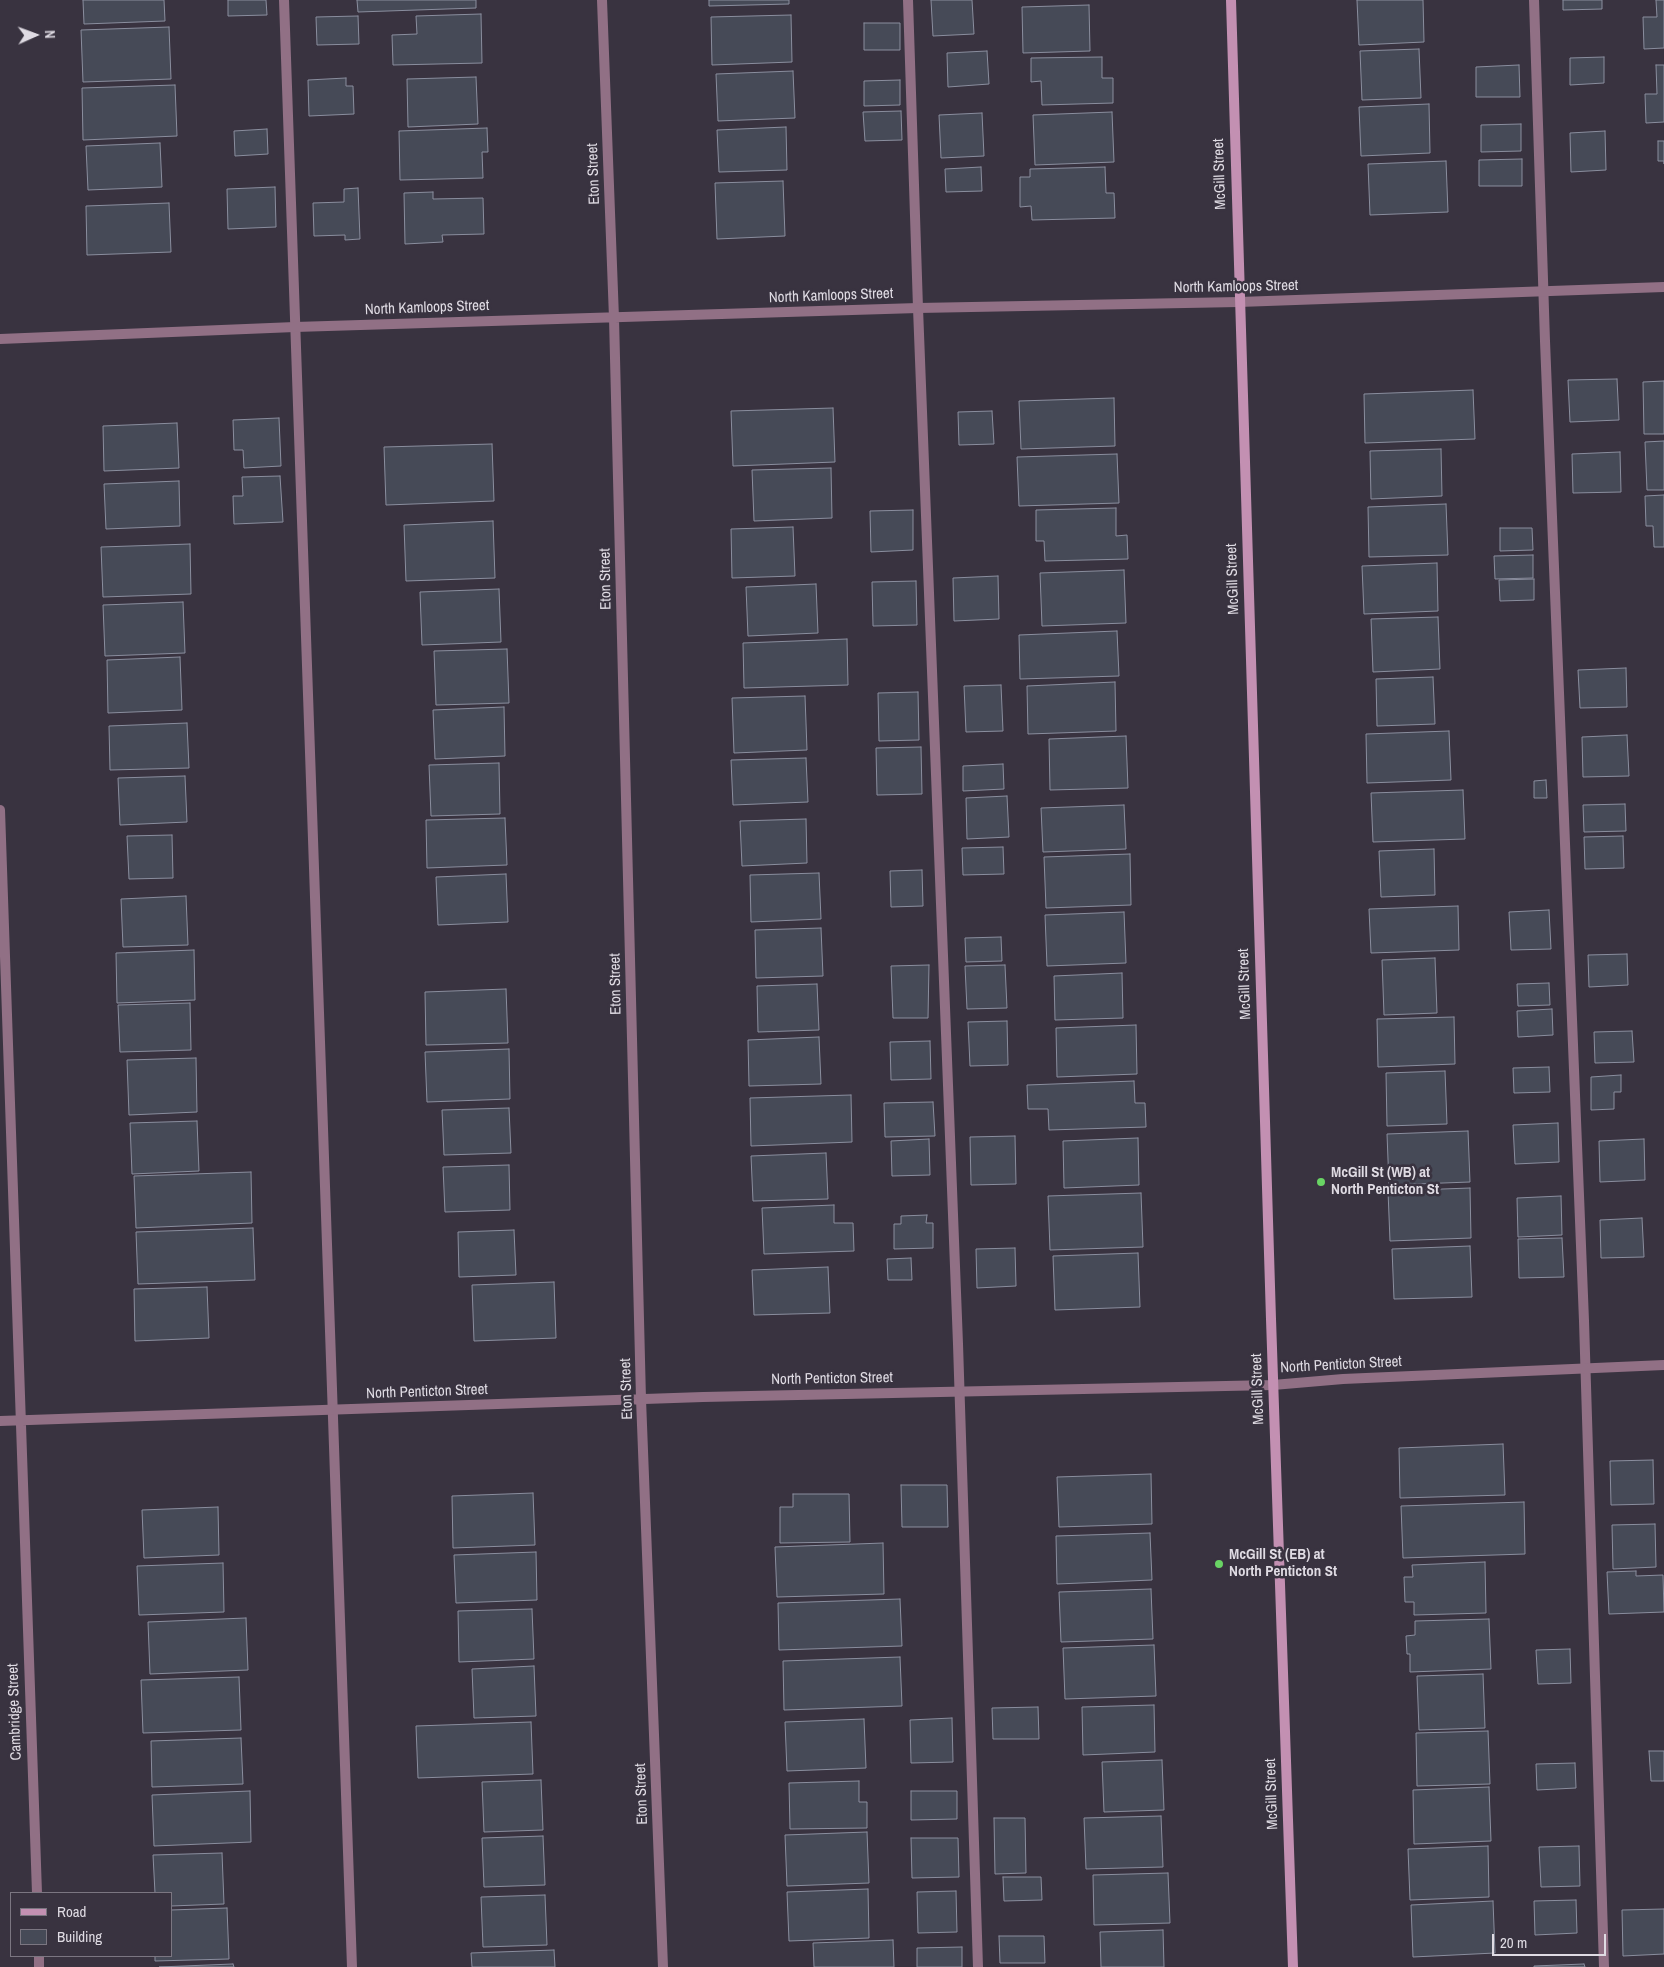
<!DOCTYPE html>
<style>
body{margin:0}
#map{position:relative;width:1664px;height:1967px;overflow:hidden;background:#393340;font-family:"Archivo Narrow",sans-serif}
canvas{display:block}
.legend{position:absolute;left:10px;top:1892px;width:162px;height:65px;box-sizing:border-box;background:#393340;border:1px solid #7b7681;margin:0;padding:6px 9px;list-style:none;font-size:15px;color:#dfdbe3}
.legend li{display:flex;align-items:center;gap:10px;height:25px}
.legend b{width:25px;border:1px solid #7b7681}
.north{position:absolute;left:10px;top:10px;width:50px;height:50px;-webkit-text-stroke:4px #393340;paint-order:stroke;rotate:88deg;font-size:14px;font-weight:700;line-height:20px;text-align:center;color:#dfdbe3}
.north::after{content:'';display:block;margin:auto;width:18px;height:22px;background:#dfdbe3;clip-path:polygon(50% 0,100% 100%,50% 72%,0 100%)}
.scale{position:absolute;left:1492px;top:1934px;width:114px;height:22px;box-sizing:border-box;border:2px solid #dfdbe3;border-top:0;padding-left:6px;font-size:15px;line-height:18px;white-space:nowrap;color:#dfdbe3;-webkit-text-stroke:4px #393340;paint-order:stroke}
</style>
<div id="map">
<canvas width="1664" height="1967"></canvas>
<ul class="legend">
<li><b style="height:6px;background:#c390b2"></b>Road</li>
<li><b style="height:14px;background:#464a57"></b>Building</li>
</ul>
<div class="north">N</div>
<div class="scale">20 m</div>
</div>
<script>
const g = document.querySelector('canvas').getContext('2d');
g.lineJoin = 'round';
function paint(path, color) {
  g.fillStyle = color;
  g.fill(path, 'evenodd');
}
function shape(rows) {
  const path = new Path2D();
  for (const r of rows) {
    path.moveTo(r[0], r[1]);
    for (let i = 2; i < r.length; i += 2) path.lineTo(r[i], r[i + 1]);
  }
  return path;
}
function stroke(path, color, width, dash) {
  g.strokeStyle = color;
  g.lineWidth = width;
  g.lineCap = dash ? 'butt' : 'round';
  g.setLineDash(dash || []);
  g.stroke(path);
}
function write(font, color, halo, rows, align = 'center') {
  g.font = font + ' "Archivo Narrow",sans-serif';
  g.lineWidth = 5;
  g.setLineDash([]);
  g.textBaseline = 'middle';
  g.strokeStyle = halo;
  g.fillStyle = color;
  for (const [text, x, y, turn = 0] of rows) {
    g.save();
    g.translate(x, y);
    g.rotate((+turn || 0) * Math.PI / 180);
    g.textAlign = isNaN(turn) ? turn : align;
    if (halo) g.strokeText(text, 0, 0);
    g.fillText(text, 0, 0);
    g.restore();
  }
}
const building = shape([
 [83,0,164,0,165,21,84,24,83,0],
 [228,0,266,0,267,15,228,16,228,0],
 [357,0,476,0,476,8,358,12,357,0],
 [709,0,789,0,789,4,709,6,709,0],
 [931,0,972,0,974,34,933,36,931,0],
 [1357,0,1423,0,1424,42,1359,45,1357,0],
 [1563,0,1602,0,1602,9,1563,10,1563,0],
 [1656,0,1664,0,1664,48,1644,49,1643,17,1657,17,1656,0],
 [1089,5,1090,51,1023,53,1022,7,1089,5],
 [481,14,482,63,393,65,392,35,417,34,416,16,481,14],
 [791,15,792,62,712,65,711,17,791,15],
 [358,16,359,44,317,45,316,17,358,16],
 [864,23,900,23,900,50,864,50,864,23],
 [169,27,171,79,83,82,81,30,169,27],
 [1419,49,1421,98,1362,100,1360,51,1419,49],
 [987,51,989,84,948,87,947,53,987,51],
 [1102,57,1102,78,1113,78,1113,103,1042,105,1041,81,1031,82,1031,58,1102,57],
 [1604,57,1604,83,1570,85,1570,58,1604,57],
 [1519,65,1520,97,1476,97,1476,67,1519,65],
 [1656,65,1664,65,1664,122,1646,123,1645,94,1657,94,1656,65],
 [793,71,795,118,718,121,716,74,793,71],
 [476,77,478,124,408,127,407,79,476,77],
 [346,78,346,86,353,86,354,114,309,116,308,80,346,78],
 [900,80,900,105,864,106,864,81,900,80],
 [175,85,177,136,83,140,82,88,175,85],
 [1429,104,1430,153,1361,156,1359,107,1429,104],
 [901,111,902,140,865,141,863,112,901,111],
 [1112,112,1114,162,1035,165,1033,115,1112,112],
 [982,113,984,156,941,158,939,115,982,113],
 [1521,124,1521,151,1481,152,1481,125,1521,124],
 [786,127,787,170,719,172,717,130,786,127],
 [487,128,488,152,482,152,483,178,400,180,399,131,487,128],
 [267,129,268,154,235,156,234,131,267,129],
 [1605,131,1606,170,1571,172,1570,133,1605,131],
 [1658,141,1664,141,1664,164,1664,161,1658,161,1658,141],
 [160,143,162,187,88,190,86,146,160,143],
 [1522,159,1522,186,1479,186,1479,160,1522,159],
 [1446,161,1448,212,1370,215,1368,164,1446,161],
 [981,167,982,191,946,192,945,169,981,167],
 [1105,167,1106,193,1114,193,1115,218,1032,220,1031,206,1020,207,1020,177,1030,177,1030,169,1105,167],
 [783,181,785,236,717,239,715,183,783,181],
 [275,187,276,227,228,229,227,189,275,187],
 [358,188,360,239,345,240,345,235,314,236,313,203,344,202,344,189,358,188],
 [433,192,433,199,483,198,484,234,442,235,443,242,405,244,404,193,433,192],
 [169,203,171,252,87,255,86,206,169,203],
 [1617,379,1619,420,1570,422,1568,380,1617,379],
 [1664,381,1664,434,1644,434,1643,382,1664,381],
 [1473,390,1475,439,1365,443,1364,394,1473,390],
 [1114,398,1115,446,1021,449,1019,401,1114,398],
 [833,408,835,462,733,466,731,411,833,408],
 [992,411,994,444,959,445,958,412,992,411],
 [279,418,281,466,244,468,243,450,234,450,233,420,279,418],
 [177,423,179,468,104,471,103,426,177,423],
 [1664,441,1664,490,1647,490,1645,442,1664,441],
 [492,444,494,501,386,505,384,447,492,444],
 [1441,449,1442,496,1371,499,1370,451,1441,449],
 [1620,452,1621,492,1573,493,1572,454,1620,452],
 [1117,454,1119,503,1019,506,1017,457,1117,454],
 [831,468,832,518,754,521,752,470,831,468],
 [280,476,283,522,234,524,233,496,243,496,242,477,280,476],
 [179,481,180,526,106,529,104,484,179,481],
 [1664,495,1664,547,1654,547,1653,526,1646,526,1645,496,1664,495],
 [1446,504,1448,555,1369,557,1368,507,1446,504],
 [1116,508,1116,536,1127,535,1128,559,1045,561,1044,541,1036,541,1036,510,1116,508],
 [913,510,913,550,871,552,870,511,913,510],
 [493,521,495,578,406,581,404,525,493,521],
 [793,527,795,576,732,578,731,529,793,527],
 [1500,528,1532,528,1533,550,1500,551,1500,528],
 [190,544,191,594,103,597,101,547,190,544],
 [1533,555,1533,578,1495,579,1494,556,1533,555],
 [1437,563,1438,611,1364,614,1362,566,1437,563],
 [1124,570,1126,623,1042,626,1040,573,1124,570],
 [998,576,999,619,954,621,953,578,998,576],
 [1534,579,1534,600,1500,601,1499,580,1534,579],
 [916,581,917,625,873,626,872,582,916,581],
 [816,584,818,633,748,636,746,587,816,584],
 [499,589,501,642,422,645,420,592,499,589],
 [183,602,185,653,105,656,103,605,183,602],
 [1438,617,1440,669,1373,672,1371,619,1438,617],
 [1117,631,1119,676,1020,679,1019,635,1117,631],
 [847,639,848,685,744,688,743,643,847,639],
 [507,649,509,703,436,705,434,651,507,649],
 [180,657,182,710,108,713,107,660,180,657],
 [1626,668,1627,707,1580,708,1578,670,1626,668],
 [1433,677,1435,724,1377,726,1376,679,1433,677],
 [1115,682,1116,731,1028,734,1027,686,1115,682],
 [1001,685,1003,731,966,732,964,686,1001,685],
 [918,692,919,740,879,741,878,693,918,692],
 [805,696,807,750,734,753,732,698,805,696],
 [504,707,505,756,435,759,433,710,504,707],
 [187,723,189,768,110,770,109,726,187,723],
 [1449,731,1451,780,1367,783,1366,734,1449,731],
 [1627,735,1629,776,1583,777,1582,737,1627,735],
 [1126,736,1128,788,1050,790,1049,739,1126,736],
 [921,747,922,794,877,795,876,748,921,747],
 [806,758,808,802,733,805,731,760,806,758],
 [499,763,500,814,431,816,429,765,499,763],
 [1003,764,1004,789,963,791,963,766,1003,764],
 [185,776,187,822,120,825,118,778,185,776],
 [1546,780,1547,798,1534,798,1534,781,1546,780],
 [1463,790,1465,839,1373,842,1371,793,1463,790],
 [1007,796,1009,837,967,839,966,798,1007,796],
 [1625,804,1626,831,1584,832,1583,805,1625,804],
 [1124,805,1126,849,1043,852,1041,808,1124,805],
 [505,818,507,865,427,868,426,820,505,818],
 [806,819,807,863,742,866,740,821,806,819],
 [172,835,173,878,129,879,127,836,172,835],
 [1623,836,1624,868,1585,869,1584,837,1623,836],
 [1003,847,1004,874,963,875,962,848,1003,847],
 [1434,849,1435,895,1381,897,1379,851,1434,849],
 [1130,854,1131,905,1046,908,1044,857,1130,854],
 [922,870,923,906,891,907,890,871,922,870],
 [819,873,821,919,751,922,750,875,819,873],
 [506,874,508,922,438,925,436,877,506,874],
 [186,896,188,945,123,947,121,899,186,896],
 [1458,906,1459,950,1371,953,1369,909,1458,906],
 [1549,910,1551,949,1511,950,1509,912,1549,910],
 [1124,912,1126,963,1047,966,1045,915,1124,912],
 [821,928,823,976,756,978,755,930,821,928],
 [1001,937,1002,961,966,962,965,938,1001,937],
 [194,950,195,1000,117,1003,116,953,194,950],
 [1627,954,1628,985,1589,987,1588,955,1627,954],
 [1435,958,1437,1013,1384,1015,1382,960,1435,958],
 [929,965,928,1018,893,1018,891,966,929,965],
 [1005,965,1007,1008,967,1009,965,966,1005,965],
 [1122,973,1123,1018,1055,1020,1054,976,1122,973],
 [1549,983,1550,1005,1518,1006,1517,984,1549,983],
 [817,984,819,1030,758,1032,757,986,817,984],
 [506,989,508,1043,426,1045,425,992,506,989],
 [190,1003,191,1050,120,1052,118,1005,190,1003],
 [1552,1009,1553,1035,1518,1037,1517,1011,1552,1009],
 [1454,1017,1455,1064,1378,1067,1377,1019,1454,1017],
 [1007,1021,1008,1065,970,1066,968,1022,1007,1021],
 [1136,1025,1137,1074,1057,1077,1056,1028,1136,1025],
 [1632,1031,1634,1062,1595,1063,1594,1032,1632,1031],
 [819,1037,821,1084,749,1086,748,1040,819,1037],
 [930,1041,931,1079,891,1080,890,1042,930,1041],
 [509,1049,510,1099,427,1102,425,1052,509,1049],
 [196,1058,197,1112,129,1115,127,1060,196,1058],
 [1549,1067,1550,1092,1514,1093,1513,1068,1549,1067],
 [1445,1071,1447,1124,1387,1126,1386,1073,1445,1071],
 [1621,1075,1621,1092,1614,1092,1614,1109,1591,1110,1591,1077,1621,1075],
 [1134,1081,1135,1103,1145,1103,1146,1127,1049,1130,1048,1109,1028,1109,1027,1085,1134,1081],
 [851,1095,852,1142,751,1146,750,1098,851,1095],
 [933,1102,935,1136,885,1137,884,1103,933,1102],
 [509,1108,511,1153,444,1155,442,1110,509,1108],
 [197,1121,199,1171,132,1174,130,1123,197,1121],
 [1558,1123,1559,1162,1515,1164,1513,1125,1558,1123],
 [1468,1131,1470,1182,1389,1185,1387,1134,1468,1131],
 [1015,1136,1016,1184,971,1185,970,1137,1015,1136],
 [1138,1138,1139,1185,1064,1188,1063,1141,1138,1138],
 [929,1139,930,1175,892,1176,891,1141,929,1139],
 [1644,1139,1645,1180,1600,1182,1599,1141,1644,1139],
 [826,1153,828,1199,753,1201,751,1156,826,1153],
 [509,1165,510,1210,445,1212,443,1167,509,1165],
 [251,1172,252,1223,136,1228,134,1176,251,1172],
 [1470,1188,1471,1238,1390,1241,1388,1191,1470,1188],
 [1141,1193,1143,1247,1050,1250,1048,1196,1141,1193],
 [1561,1196,1562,1235,1518,1237,1517,1198,1561,1196],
 [834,1205,834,1223,853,1223,854,1251,764,1254,762,1208,834,1205],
 [927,1215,926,1223,933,1223,933,1248,894,1249,894,1224,901,1224,901,1216,927,1215],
 [1642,1218,1644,1257,1601,1258,1600,1220,1642,1218],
 [253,1228,255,1280,138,1284,136,1232,253,1228],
 [514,1230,516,1275,459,1277,458,1232,514,1230],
 [1562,1238,1564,1277,1519,1278,1518,1239,1562,1238],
 [1470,1246,1472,1297,1394,1299,1392,1249,1470,1246],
 [1015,1248,1016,1286,977,1288,976,1249,1015,1248],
 [1138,1253,1140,1307,1055,1310,1053,1256,1138,1253],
 [911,1258,912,1280,888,1280,887,1259,911,1258],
 [828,1267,830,1313,754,1315,752,1270,828,1267],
 [554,1282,556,1338,474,1341,472,1285,554,1282],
 [207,1287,209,1338,135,1341,134,1289,207,1287],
 [1503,1444,1505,1495,1400,1498,1399,1448,1503,1444],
 [1653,1460,1654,1504,1611,1505,1610,1461,1653,1460],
 [1151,1474,1152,1524,1059,1527,1057,1477,1151,1474],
 [901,1485,947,1485,948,1527,902,1527,901,1485],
 [533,1493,535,1545,453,1548,452,1496,533,1493],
 [793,1494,849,1494,850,1542,780,1543,780,1507,793,1507,793,1494],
 [1524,1502,1525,1554,1403,1558,1401,1506,1524,1502],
 [218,1507,219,1555,144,1558,142,1510,218,1507],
 [1655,1524,1656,1567,1613,1569,1612,1525,1655,1524],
 [1150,1533,1152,1580,1057,1584,1056,1536,1150,1533],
 [883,1543,884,1594,777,1597,775,1547,883,1543],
 [536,1552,537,1600,456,1603,454,1555,536,1552],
 [1485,1562,1486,1613,1414,1615,1414,1602,1405,1602,1404,1577,1413,1577,1412,1565,1485,1562],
 [223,1563,224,1612,139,1615,137,1566,223,1563],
 [1636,1571,1636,1576,1663,1575,1664,1612,1609,1614,1607,1572,1636,1571],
 [1151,1589,1153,1639,1061,1642,1059,1592,1151,1589],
 [900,1599,902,1646,779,1650,778,1603,900,1599],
 [532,1609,534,1659,459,1662,458,1611,532,1609],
 [246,1618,248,1670,150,1674,148,1622,246,1618],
 [1489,1619,1491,1669,1410,1672,1410,1654,1407,1654,1406,1636,1415,1635,1415,1621,1489,1619],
 [1154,1645,1156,1696,1065,1699,1063,1648,1154,1645],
 [1570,1649,1571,1683,1538,1684,1536,1650,1570,1649],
 [900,1657,902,1706,784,1710,783,1661,900,1657],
 [534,1666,536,1716,474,1718,472,1669,534,1666],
 [1483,1674,1485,1728,1419,1730,1417,1676,1483,1674],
 [239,1677,241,1730,143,1733,141,1680,239,1677],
 [1154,1705,1155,1752,1083,1755,1082,1707,1154,1705],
 [1038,1707,1039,1739,993,1739,992,1708,1038,1707],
 [952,1718,953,1762,911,1763,910,1720,952,1718],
 [864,1719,866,1768,787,1771,785,1722,864,1719],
 [531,1722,533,1774,418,1778,416,1726,531,1722],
 [1488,1731,1490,1784,1417,1786,1416,1733,1488,1731],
 [241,1738,243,1784,152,1787,151,1741,241,1738],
 [1649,1751,1664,1751,1664,1781,1651,1781,1649,1751],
 [1162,1760,1164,1810,1104,1812,1102,1762,1162,1760],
 [1575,1763,1576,1788,1537,1790,1536,1764,1575,1763],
 [541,1780,543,1830,484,1832,482,1782,541,1780],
 [859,1781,859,1802,867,1802,867,1828,790,1829,789,1783,859,1781],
 [1489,1787,1491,1841,1414,1844,1413,1790,1489,1787],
 [250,1791,251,1842,154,1846,152,1795,250,1791],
 [911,1791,957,1791,957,1819,911,1820,911,1791],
 [1161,1816,1163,1867,1086,1869,1084,1818,1161,1816],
 [994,1818,1025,1818,1026,1873,995,1874,994,1818],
 [867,1832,869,1883,787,1886,785,1835,867,1832],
 [543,1836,545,1885,484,1887,482,1838,543,1836],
 [911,1838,958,1838,959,1877,912,1878,911,1838],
 [1488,1846,1489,1897,1410,1900,1408,1849,1488,1846],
 [1579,1846,1580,1886,1541,1887,1539,1847,1579,1846],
 [222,1853,224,1904,171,1906,171,1893,155,1893,153,1855,222,1853],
 [1168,1873,1170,1923,1094,1925,1093,1875,1168,1873],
 [1003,1877,1041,1877,1042,1900,1004,1901,1003,1877],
 [868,1889,869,1938,789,1941,787,1892,868,1889],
 [956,1891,957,1932,918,1933,917,1892,956,1891],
 [545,1895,547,1945,483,1947,481,1897,545,1895],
 [1576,1900,1577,1933,1535,1935,1534,1901,1576,1900],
 [1493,1901,1495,1953,1413,1957,1411,1905,1493,1901],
 [227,1908,229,1959,155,1961,155,1956,171,1956,171,1910,227,1908],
 [1664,1909,1664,1954,1623,1956,1622,1910,1664,1909],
 [1163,1930,1164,1967,1101,1967,1100,1932,1163,1930],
 [999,1936,1044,1936,1045,1963,1000,1963,999,1936],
 [893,1940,894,1967,814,1967,813,1943,893,1940],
 [962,1947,962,1967,917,1967,917,1948,962,1947],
 [554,1950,555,1967,472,1967,471,1953,554,1950],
 [233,1964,234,1967,159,1967,233,1964],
 [1584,1964,1585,1967,1534,1967,1534,1966,1584,1964]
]);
paint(building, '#464a57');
stroke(building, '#8a8e9e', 1);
stroke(shape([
 [284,0,352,1967],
 [908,0,918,308,958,1344,978,1967],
 [1534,0,1545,341,1584,1321,1604,1967]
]), '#917085', 10);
stroke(shape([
 [602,0,614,318,641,1399,663,1967],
 [0,339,295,327,918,308,1239,302,1664,287],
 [0,810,37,1893],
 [0,1421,703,1397,1273,1385,1343,1379,1664,1365],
 [39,1956,39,1967]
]), '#917085', 10);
stroke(shape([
 [1231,0,1271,1319,1293,1967]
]), '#c390b2', 10);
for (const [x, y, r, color] of [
 [1321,1182,5,"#69d464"],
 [1219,1564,5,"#69d464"]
]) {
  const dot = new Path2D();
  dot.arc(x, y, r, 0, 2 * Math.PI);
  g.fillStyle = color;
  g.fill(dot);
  stroke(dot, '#393340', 2);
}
write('15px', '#dfdbe3', '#393340', [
 ["Eton Street",594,174,-92],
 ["McGill Street",1220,174,-92],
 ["North Kamloops Street",1236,287,-1],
 ["North Kamloops Street",831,296,-2],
 ["North Kamloops Street",427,308,-2],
 ["Eton Street",606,579,-91],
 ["McGill Street",1233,579,-92],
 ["Eton Street",616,984,-91],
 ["McGill Street",1245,984,-92],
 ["North Penticton Street",1341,1365,-3],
 ["North Penticton Street",832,1379,-1],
 ["Eton Street",627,1389,-92],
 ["McGill Street",1258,1389,-92],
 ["North Penticton Street",427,1392,-2],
 ["Cambridge Street",15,1712,-92],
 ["Eton Street",642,1794,-92],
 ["McGill Street",1272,1794,-92]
]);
write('bold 15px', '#dfdbe3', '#393340', [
 ["McGill St (WB) at",1331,1173],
 ["North Penticton St",1331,1190],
 ["McGill St (EB) at",1229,1555],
 ["North Penticton St",1229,1572]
], 'left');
</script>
